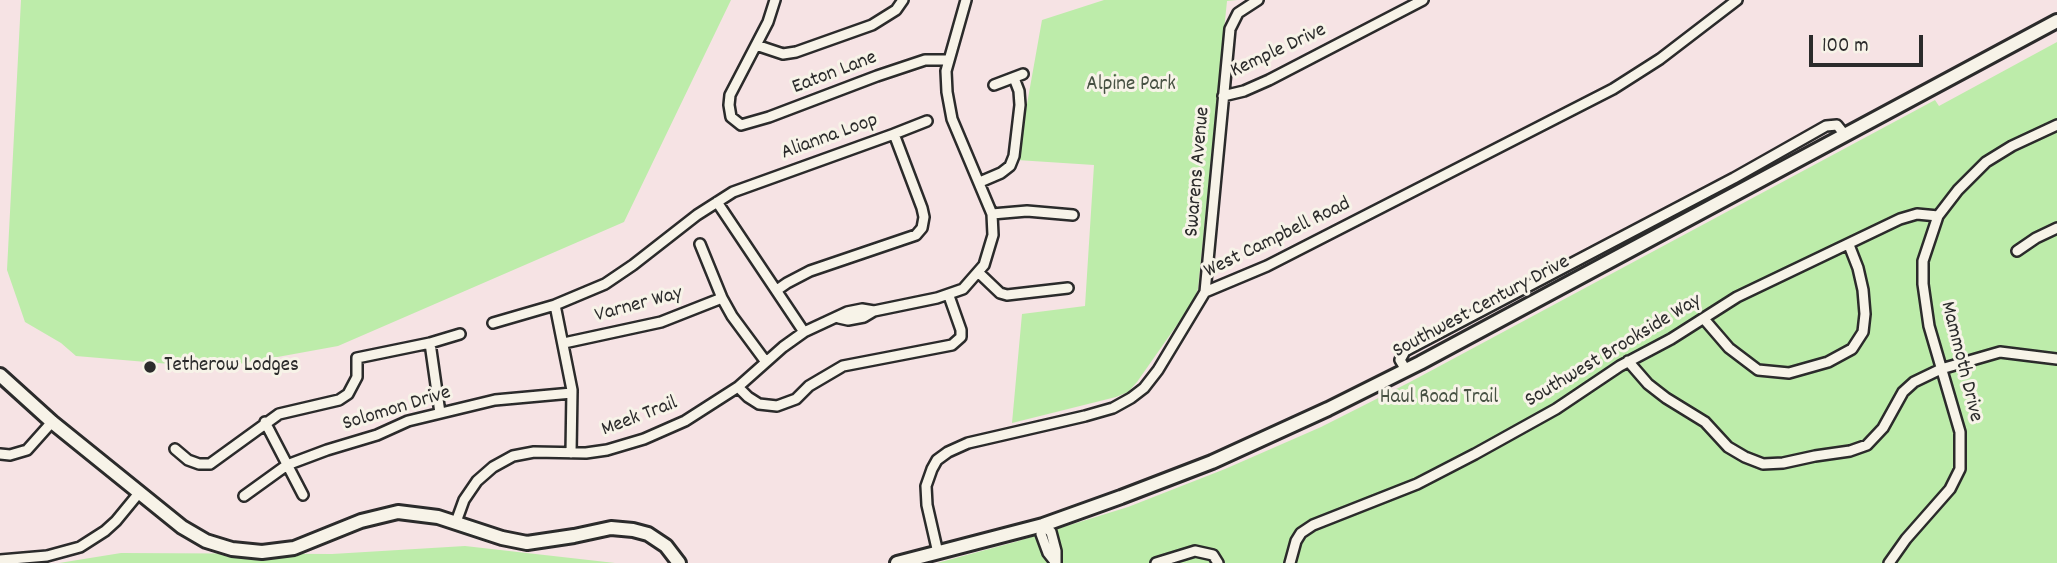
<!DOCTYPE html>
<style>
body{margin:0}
#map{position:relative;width:2057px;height:563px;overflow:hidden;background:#f6e3e4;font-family:Dekko,sans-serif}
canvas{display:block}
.scale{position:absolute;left:1809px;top:35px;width:114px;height:32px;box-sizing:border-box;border:4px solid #2b2b2b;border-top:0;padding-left:9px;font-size:21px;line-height:24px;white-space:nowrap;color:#2b2b2b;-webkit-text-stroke:5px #f7f3e8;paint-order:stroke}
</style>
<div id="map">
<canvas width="2057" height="563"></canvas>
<div class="scale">100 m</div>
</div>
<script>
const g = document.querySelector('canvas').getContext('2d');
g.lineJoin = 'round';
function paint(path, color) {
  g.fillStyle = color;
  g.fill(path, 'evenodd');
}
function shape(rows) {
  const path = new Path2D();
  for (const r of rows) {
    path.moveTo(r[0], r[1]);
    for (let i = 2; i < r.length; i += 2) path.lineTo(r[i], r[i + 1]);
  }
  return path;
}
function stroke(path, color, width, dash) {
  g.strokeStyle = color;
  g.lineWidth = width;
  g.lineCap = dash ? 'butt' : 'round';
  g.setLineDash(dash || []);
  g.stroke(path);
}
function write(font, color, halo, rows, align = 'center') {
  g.font = font + ' Dekko,sans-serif';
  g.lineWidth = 6;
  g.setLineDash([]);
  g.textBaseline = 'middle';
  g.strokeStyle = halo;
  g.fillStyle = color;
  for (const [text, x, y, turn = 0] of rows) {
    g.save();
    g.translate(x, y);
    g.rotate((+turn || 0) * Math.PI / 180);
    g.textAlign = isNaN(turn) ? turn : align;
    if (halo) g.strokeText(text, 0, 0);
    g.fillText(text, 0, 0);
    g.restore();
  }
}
paint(shape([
 [21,0,731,0,624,222,338,346,217,368,76,356,61,343,25,322,7,270],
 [1104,0,1237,0,1227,1,1198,289,1193,302,1137,382,1128,392,1116,397,1012,423,1022,314,1085,306,1094,165,1017,160,1042,20],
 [2057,42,2057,563,937,563,1015,542,1128,507,1225,469,1321,427,1410,382,1935,100,1939,106],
 [465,546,615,563,59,563,121,553,332,554]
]), '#bdecaa');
const street = shape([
 [775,0,768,22,730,95,729,105,731,117,741,125,769,117,877,76,925,60,948,60],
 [756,45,783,54,796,52,872,25,896,10,903,0],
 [994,85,1023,74],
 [1223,96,1244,91,1269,80,1423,0],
 [894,134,927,121],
 [980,182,1001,173,1010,166,1014,156,1020,105,1019,91,1014,78],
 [717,202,804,332],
 [992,214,1027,211,1073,215],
 [700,244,722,298,732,316,766,362],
 [2017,251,2036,238,2057,228],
 [978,272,1000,293,1007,295,1068,288],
 [1205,292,1230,29,1238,13,1258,0],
 [555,305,572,390,571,453],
 [839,318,848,320,864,317,874,311],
 [1704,319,1729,348,1758,370,1789,373,1828,362,1852,349,1863,332,1865,314,1863,290,1858,268,1849,245],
 [493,323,555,305,605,284,633,265,697,215,733,192,894,134,922,208,924,217,922,228,916,235,810,271,787,283,777,290],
 [430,343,440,413],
 [564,343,661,322,722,298],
 [1628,361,1648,384,1666,398,1705,422,1728,447,1745,457,1763,464,1783,463,1815,456,1850,451,1867,445,1883,428,1903,392,1914,382,1941,369,2000,352,2057,359],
 [1406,370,1400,360,1405,351,1734,178,1826,126,1837,125,1845,135],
 [738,387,748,397,759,404,777,406,796,399,809,386,843,366,952,345,961,337,961,330,949,296],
 [265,422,303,495],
 [175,449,188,460,199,464,210,464,279,414,339,400,348,394,357,377,357,358,430,343,460,334],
 [0,454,10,455,27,450,52,422],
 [244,496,287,465,327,450,377,435,408,421,495,400,572,393],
 [456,522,464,500,477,481,493,467,513,456,534,452,586,453,607,450,644,439,685,421,738,387,783,347,804,332,847,312,862,309,874,311,937,298,963,289,984,265,993,235,992,214,952,119,947,92,946,71,966,0],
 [1043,525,1051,532,1056,551,1056,563],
 [1043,525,1041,534,1048,553,1056,563],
 [938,553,927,505,926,486,932,469,937,460,948,452,968,443,1085,416,1113,408,1131,398,1144,388,1158,370,1205,292,1267,266,1613,89,1660,59,1737,0],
 [0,560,47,556,80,547,105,531,116,521,139,493],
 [1156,563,1195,551,1213,555,1218,563],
 [1290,563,1296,541,1301,533,1313,525,1417,484,1475,454,1556,409,1620,366,1671,339,1737,297,1900,219,1917,214,1938,216],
 [1889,563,1906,539,1950,489,1960,469,1960,432,1929,326,1923,284,1923,261,1938,216,1958,190,1986,162,2012,146,2057,125]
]);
const secondary = shape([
 [0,375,52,422,182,527,206,541,232,549,262,552,294,548,361,521,398,512,438,517,502,538,527,543,574,536,611,528,633,530,648,534,666,546,679,563],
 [897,563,1043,525,1121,497,1212,462,1328,409,1420,363,2057,21]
]);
stroke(street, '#2b2b2b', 14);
stroke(secondary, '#2b2b2b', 18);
stroke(street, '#f7f3e8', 9);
stroke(secondary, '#f7f3e8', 12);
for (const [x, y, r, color] of [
 [150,367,7,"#2b2b2b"]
]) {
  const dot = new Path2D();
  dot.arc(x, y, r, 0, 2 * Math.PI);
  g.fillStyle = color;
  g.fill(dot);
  stroke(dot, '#f7f3e8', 2.5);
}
write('21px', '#2b2b2b', '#f7f3e8', [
 ["Kemple Drive",1279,52,-25],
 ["Eaton Lane",835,74,-21],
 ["Alianna Loop",830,138,-20],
 ["Swarens Avenue",1199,172,-85],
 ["West Campbell Road",1278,239,-26],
 ["Varner Way",639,306,-15],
 ["Southwest Century Drive",1482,308,-28],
 ["Southwest Brookside Way",1614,352,-31],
 ["Mammoth Drive",1960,362,76],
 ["Solomon Drive",397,410,-17],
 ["Meek Trail",640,418,-21]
]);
write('21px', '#485244', '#f7f3e8', [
 ["Alpine Park",1131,86],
 ["Haul Road Trail",1439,399]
]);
write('21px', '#2b2b2b', '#f7f3e8', [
 ["Tetherow Lodges",164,367]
], 'left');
</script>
